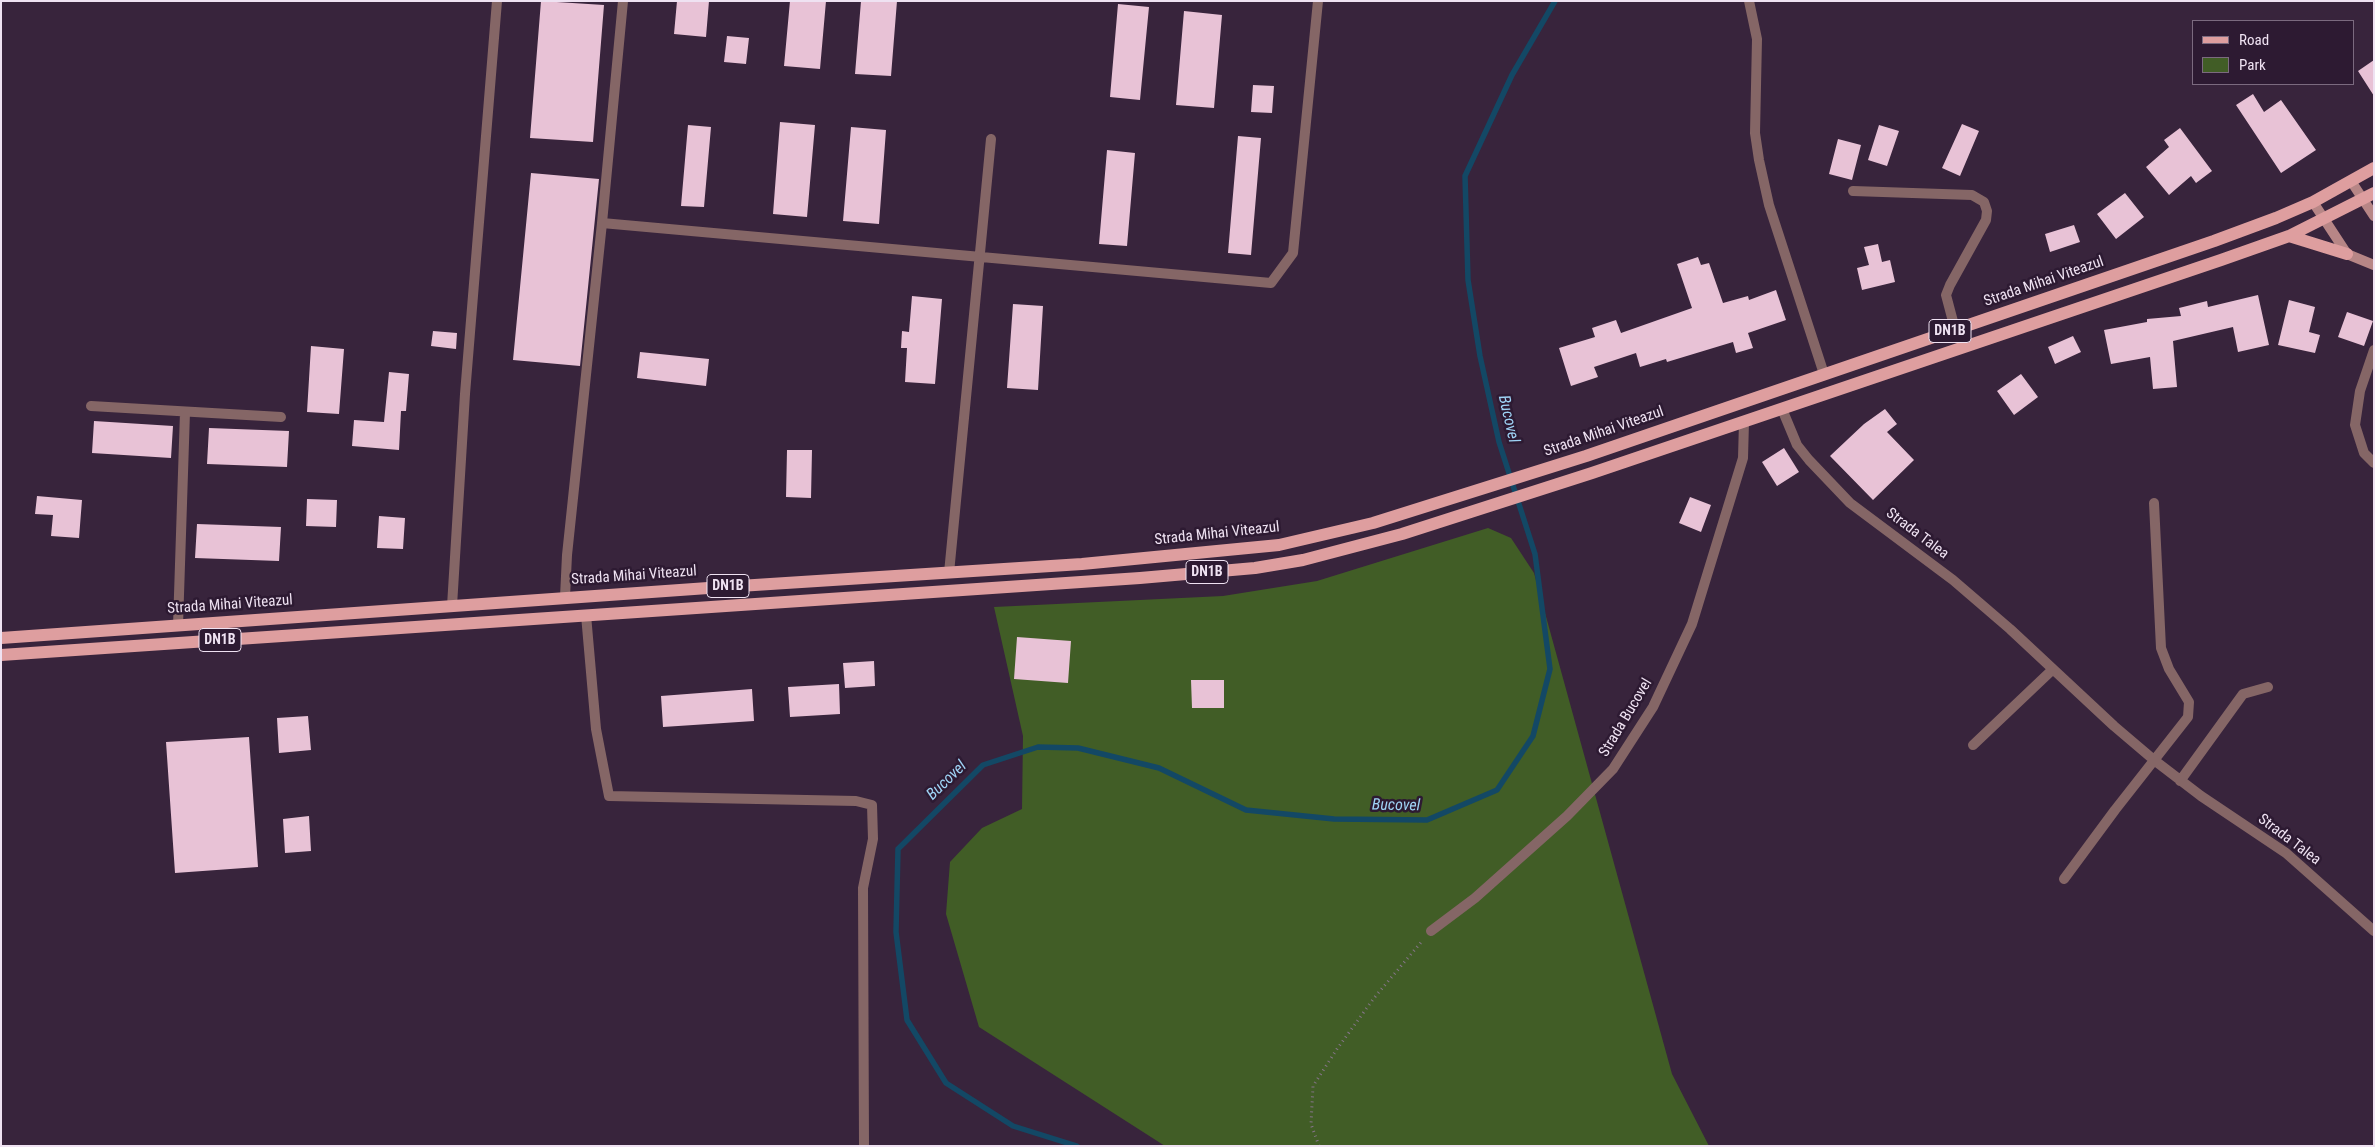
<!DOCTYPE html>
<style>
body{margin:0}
#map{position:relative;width:2375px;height:1147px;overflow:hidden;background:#38243c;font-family:"Roboto Condensed",sans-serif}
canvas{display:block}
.frame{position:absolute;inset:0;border:2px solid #efe2f2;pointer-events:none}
.legend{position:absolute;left:2192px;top:20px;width:162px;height:65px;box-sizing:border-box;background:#2d1a32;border:1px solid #7b6a7f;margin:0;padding:6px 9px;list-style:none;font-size:15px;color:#efe2f2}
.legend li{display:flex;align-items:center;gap:10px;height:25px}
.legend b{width:25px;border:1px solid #7b6a7f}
</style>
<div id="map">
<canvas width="2375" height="1147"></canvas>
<div class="frame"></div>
<ul class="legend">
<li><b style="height:6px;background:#de9e9f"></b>Road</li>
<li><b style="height:14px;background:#415d26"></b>Park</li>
</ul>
</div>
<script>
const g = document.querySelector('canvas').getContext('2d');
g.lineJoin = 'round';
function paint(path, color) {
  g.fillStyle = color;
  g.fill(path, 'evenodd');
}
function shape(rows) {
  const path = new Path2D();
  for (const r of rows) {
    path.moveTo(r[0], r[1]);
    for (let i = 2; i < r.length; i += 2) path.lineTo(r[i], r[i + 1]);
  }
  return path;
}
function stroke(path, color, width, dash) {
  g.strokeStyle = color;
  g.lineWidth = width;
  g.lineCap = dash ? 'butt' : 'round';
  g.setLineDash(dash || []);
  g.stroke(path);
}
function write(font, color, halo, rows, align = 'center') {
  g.font = font + ' "Roboto Condensed",sans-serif';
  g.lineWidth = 5;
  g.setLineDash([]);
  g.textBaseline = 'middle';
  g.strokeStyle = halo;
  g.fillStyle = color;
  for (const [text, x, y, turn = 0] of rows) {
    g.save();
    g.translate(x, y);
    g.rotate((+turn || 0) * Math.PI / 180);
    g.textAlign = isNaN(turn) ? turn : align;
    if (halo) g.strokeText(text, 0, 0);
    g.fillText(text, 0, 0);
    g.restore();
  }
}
paint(shape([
 [1488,528,1511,538,1534,573,1672,1074,1709,1146,1165,1146,979,1027,946,914,950,862,982,828,1022,809,1023,736,994,607,1223,596,1317,581]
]), '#415d26');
stroke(shape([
 [1077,1146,1013,1126,946,1083,907,1020,896,932,898,849,983,765,1038,747,1078,748,1159,768,1246,810,1334,819,1427,820,1497,790,1533,736,1550,669,1535,554,1499,442,1480,356,1468,280,1465,176,1512,75,1555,1]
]), '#134865', 5.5);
paint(shape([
 [541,1,604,5,593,142,530,138],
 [677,1,709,1,706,37,674,34],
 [790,1,826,1,820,69,784,66],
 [861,1,897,1,891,76,855,74],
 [1118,4,1149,7,1140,100,1110,97],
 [1184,11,1222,15,1214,108,1176,105],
 [727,36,749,38,746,64,724,62],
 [2374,60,2374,96,2358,71],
 [1253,85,1274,86,1272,113,1251,112],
 [2253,94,2264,112,2281,100,2316,150,2281,173,2236,105],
 [780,122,815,125,807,217,773,214],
 [1962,124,1979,131,1960,176,1942,168],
 [688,125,711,127,704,207,681,206],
 [1879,125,1899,131,1887,166,1868,160],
 [851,127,886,130,879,224,843,221],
 [2180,128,2212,171,2196,183,2191,176,2169,195,2146,167,2169,147,2164,140],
 [1238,136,1261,138,1251,255,1228,253],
 [1838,139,1861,145,1852,180,1829,174],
 [1107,150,1135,153,1127,246,1099,244],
 [531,173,599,179,580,366,513,360],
 [2125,193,2144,217,2116,239,2097,214],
 [2074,225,2080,242,2050,252,2045,234],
 [1878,244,1882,262,1890,260,1895,282,1862,290,1857,268,1869,265,1864,247],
 [1698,257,1701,265,1709,263,1723,303,1748,296,1749,300,1776,290,1786,320,1748,333,1753,348,1736,353,1733,342,1667,362,1666,359,1640,367,1636,353,1594,367,1598,377,1571,386,1559,348,1595,337,1592,328,1616,320,1621,333,1692,308,1677,264],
 [2258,295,2269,345,2238,352,2233,327,2173,341,2177,387,2153,389,2150,357,2111,364,2104,330,2147,322,2147,319,2181,316,2179,308,2207,301,2208,307],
 [912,296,942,299,935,384,905,382,907,348,901,348,902,331,909,332],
 [2289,300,2315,307,2309,332,2320,335,2315,353,2278,345],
 [1013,304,1043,306,1038,390,1007,388],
 [2347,312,2373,321,2364,346,2338,337],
 [433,331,457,333,456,349,431,346],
 [2073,336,2081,352,2055,364,2048,347],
 [311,346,344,349,339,414,307,412],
 [640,352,709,359,706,386,637,378],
 [389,372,409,374,406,411,401,411,399,450,352,446,354,420,384,422],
 [2021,374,2038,397,2014,415,1997,391],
 [1885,409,1897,424,1887,432,1914,460,1873,500,1830,456,1864,424],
 [94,421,173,426,171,458,92,453],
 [209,428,289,431,287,467,207,464],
 [1784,448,1799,472,1777,486,1762,462],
 [787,450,812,450,811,498,786,497],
 [37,496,82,500,79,538,51,536,53,515,35,514],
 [1690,497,1711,505,1701,532,1679,523],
 [307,499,337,500,336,527,306,526],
 [379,516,405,518,403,549,377,548],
 [197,524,281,527,279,561,195,558],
 [1017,637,1071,641,1068,683,1014,679],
 [874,661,875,686,845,688,843,663],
 [1191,680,1224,680,1224,708,1192,708],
 [839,684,840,714,790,717,788,687],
 [752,689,754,721,663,727,661,696],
 [308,716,311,750,279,753,277,718],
 [249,737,258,867,175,873,166,742],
 [309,816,311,851,285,853,283,819]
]), '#e8c2d6');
stroke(shape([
 [1319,1146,1311,1124,1313,1086,1337,1049,1374,998,1423,940]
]), '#86758a', 3, [1, 4]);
stroke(shape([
 [91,406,281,417],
 [178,625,185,412]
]), '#856666', 10);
stroke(shape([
 [1749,1,1757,39,1755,133,1759,160,1769,205,1824,374],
 [1853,191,1972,195,1984,202,1987,211,1986,220,1950,285,1946,295,1955,329],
 [602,223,1271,283,1293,253,1318,1],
 [2374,350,2360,391,2355,425,2364,453,2374,463],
 [1782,409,1797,445,1809,460,1850,503,1953,580,2010,629,2114,726,2154,760,2201,796,2286,853,2374,931],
 [949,573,991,139],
 [565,597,567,555,602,223,623,1],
 [452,606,465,394,497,1],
 [586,615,596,729,609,796,856,801,872,805,873,839,863,888,864,1146],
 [1973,745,2053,669],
 [2180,781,2243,694,2268,687],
 [2064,879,2115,810,2188,717,2189,702,2169,669,2161,648,2154,503],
 [1431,931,1475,898,1567,816,1613,769,1653,707,1692,624,1743,458,1744,422]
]), '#856666', 10);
stroke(shape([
 [2351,181,2374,216],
 [2313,202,2347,254,2374,265]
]), '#b78686', 10);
stroke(shape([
 [2289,236,2347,254],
 [1,638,708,588,1082,564,1279,545,1373,523,1586,456,2214,241,2276,218,2313,202,2374,168],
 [1,655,1140,578,1255,568,1303,560,1402,534,1592,473,2221,260,2289,236,2374,193]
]), '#de9e9f', 12);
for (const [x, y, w] of [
 [1950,331,42],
 [1207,572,42],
 [728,586,42],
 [220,640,42]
]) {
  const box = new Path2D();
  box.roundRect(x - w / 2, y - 11.5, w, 23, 4);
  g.fillStyle = '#2d1a32';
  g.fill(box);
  stroke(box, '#efe2f2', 1);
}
write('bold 14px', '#efe2f2', null, [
 ["DN1B",1950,331],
 ["DN1B",1207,572],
 ["DN1B",728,586],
 ["DN1B",220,640]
]);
write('15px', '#efe2f2', '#2d1a32', [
 ["Strada Mihai Viteazul",2044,282,-19],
 ["Strada Mihai Viteazul",1604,432,-19],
 ["Strada Mihai Viteazul",1217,534,-6],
 ["Strada Talea",1917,534,37],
 ["Strada Mihai Viteazul",634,576,-4],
 ["Strada Mihai Viteazul",230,605,-4],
 ["Strada Bucovel",1626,718,-59],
 ["Strada Talea",2289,840,37]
]);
write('italic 16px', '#9fd3f5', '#2d1a32', [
 ["Bucovel",1508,419,77],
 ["Bucovel",947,781,-44],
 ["Bucovel",1396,806,1]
]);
</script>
